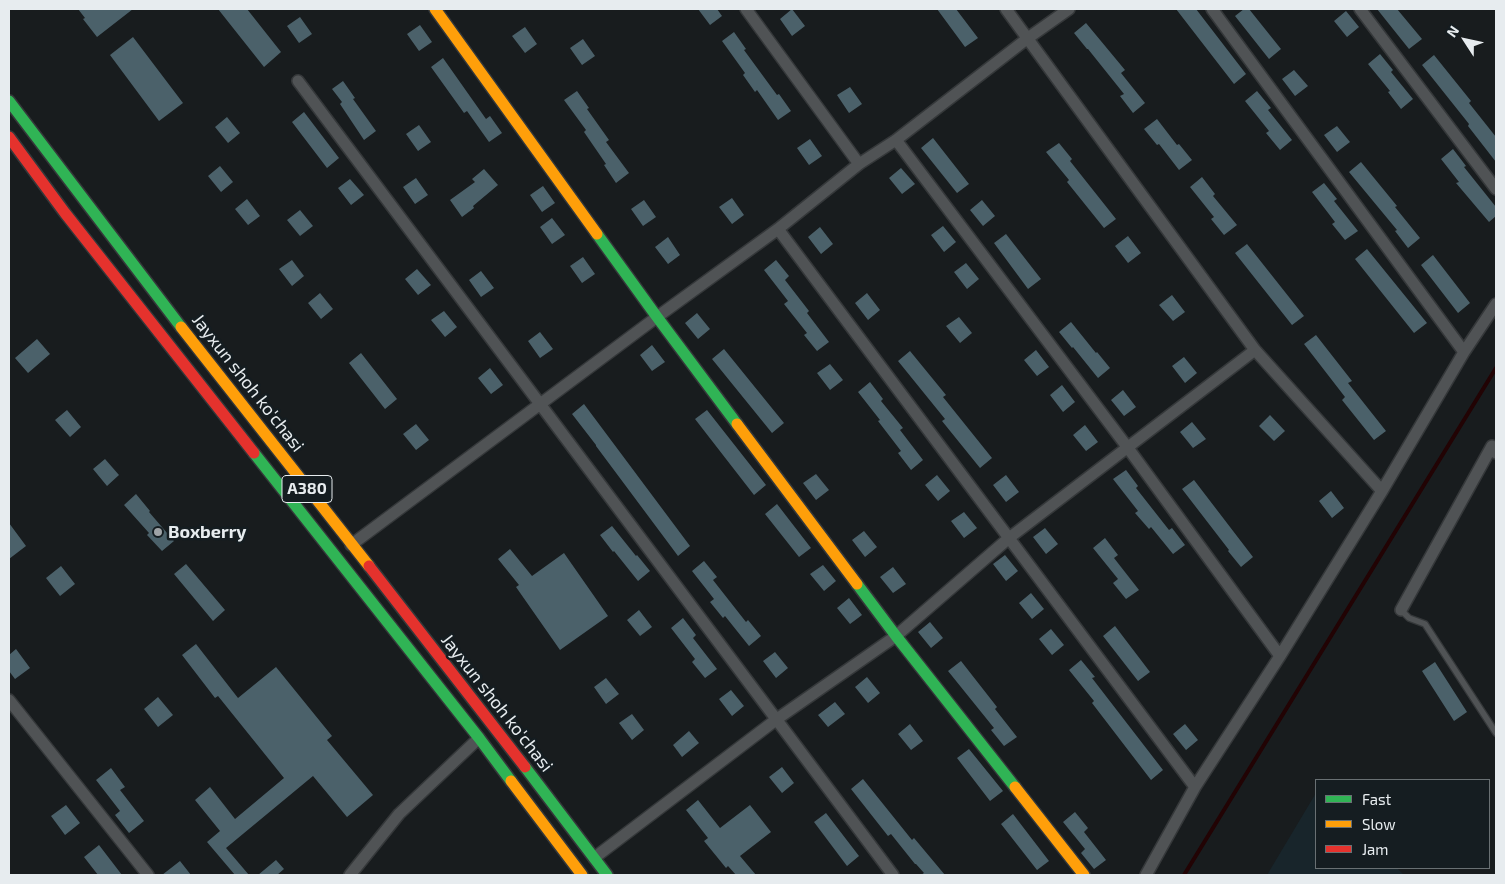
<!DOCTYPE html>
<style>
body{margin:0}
#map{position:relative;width:1505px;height:884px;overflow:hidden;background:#181c1e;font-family:"Exo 2",sans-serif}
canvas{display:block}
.frame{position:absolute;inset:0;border:10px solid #e7ecef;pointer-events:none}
.legend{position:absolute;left:1315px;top:779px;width:175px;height:90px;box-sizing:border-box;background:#151d21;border:1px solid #697073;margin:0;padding:6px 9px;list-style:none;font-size:15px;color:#e7ecef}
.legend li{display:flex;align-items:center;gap:10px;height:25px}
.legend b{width:25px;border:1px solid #697073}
.north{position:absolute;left:1440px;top:15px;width:50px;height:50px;-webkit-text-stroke:4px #151d21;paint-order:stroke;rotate:305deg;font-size:14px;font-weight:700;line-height:20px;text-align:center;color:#e7ecef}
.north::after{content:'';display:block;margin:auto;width:18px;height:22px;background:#e7ecef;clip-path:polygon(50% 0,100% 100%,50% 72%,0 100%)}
</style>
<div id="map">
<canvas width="1505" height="884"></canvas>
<div class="frame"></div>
<ul class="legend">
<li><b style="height:6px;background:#30b455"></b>Fast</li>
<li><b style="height:6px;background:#ff9f0a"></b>Slow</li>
<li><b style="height:6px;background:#e5322d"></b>Jam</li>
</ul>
<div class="north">N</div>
</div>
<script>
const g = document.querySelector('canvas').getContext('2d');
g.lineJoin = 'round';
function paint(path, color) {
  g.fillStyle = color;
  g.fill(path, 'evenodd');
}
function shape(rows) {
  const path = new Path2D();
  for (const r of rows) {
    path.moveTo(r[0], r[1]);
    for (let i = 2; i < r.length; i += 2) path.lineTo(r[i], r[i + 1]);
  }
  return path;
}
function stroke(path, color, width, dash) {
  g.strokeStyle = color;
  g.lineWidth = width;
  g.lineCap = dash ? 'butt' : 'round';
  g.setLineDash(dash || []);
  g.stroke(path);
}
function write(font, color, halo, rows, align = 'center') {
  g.font = font + ' "Exo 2",sans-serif';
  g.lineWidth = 5;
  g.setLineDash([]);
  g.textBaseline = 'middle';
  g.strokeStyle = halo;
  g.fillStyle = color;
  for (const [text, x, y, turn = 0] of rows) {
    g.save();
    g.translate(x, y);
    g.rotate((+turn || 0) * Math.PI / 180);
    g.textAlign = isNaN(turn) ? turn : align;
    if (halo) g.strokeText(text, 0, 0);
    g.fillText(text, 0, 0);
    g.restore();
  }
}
paint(shape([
 [1316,793,1316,868,1397,868,1404,875,1267,875]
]), '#18252b');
stroke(shape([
 [1184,875,1496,368]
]), '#220304', 4);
paint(shape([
 [78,9,133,9,97,37,83,19,85,18],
 [218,9,247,9,281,52,264,67],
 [698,9,717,9,722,16,710,25],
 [792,9,805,26,792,36,780,19],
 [937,9,956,9,978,38,965,47],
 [1176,9,1196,9,1246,74,1234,84],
 [1244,9,1249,9,1281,49,1269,59,1235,16],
 [1377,9,1397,9,1422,39,1409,49],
 [1346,11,1359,27,1347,37,1334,21],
 [300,17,312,34,299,43,287,26],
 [1086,23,1125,70,1121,73,1145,103,1133,113,1120,96,1124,94,1088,49,1087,49,1074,33],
 [420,25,432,42,419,51,407,34],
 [525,27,537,44,525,53,512,36],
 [734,32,746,49,744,50,777,95,779,94,791,111,778,120,757,90,755,92,743,75,745,73,722,41],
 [133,37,183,103,159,121,110,55],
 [583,39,595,56,582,65,570,48],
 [1380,54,1393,70,1391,72,1413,99,1401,109,1388,92,1390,91,1368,64],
 [1434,55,1471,101,1469,103,1496,137,1496,162,1468,126,1469,124,1422,65],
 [443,58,486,119,490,116,502,133,489,142,467,111,464,113,431,67],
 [1294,70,1308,86,1295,96,1282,79],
 [343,81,355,98,353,99,376,131,364,140,340,104,342,102,332,89],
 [850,87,862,104,849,113,837,95],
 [577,91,589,108,587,109,609,140,606,142,629,173,616,183,604,165,606,164,584,132,586,130,564,100],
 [1257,91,1271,108,1268,110,1292,140,1280,150,1266,133,1269,131,1245,101],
 [304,112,339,158,327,168,292,122],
 [227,117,240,133,228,143,215,127],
 [1157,119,1177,145,1179,144,1192,160,1179,170,1159,144,1157,145,1144,129],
 [419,125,431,142,418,151,406,134],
 [1337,126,1350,142,1337,152,1324,135],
 [933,138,969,184,957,193,921,148],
 [810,139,822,156,809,165,797,148],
 [1059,143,1072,159,1070,161,1116,219,1104,228,1067,182,1069,180,1046,152],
 [1453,149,1466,166,1464,167,1496,207,1496,216,1489,222,1456,183,1459,182,1441,159],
 [1361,162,1397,206,1395,207,1420,238,1408,248,1395,231,1397,230,1349,172],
 [220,166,233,182,221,192,208,176],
 [901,168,915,184,902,194,889,178],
 [484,169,498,185,473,206,474,208,462,217,450,200,475,182,472,179],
 [1202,177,1215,194,1213,196,1237,225,1224,235,1211,219,1214,217,1190,187],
 [416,178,428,195,415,204,403,187],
 [350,179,364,195,351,205,338,188],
 [1324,183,1337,199,1334,201,1358,231,1345,240,1332,224,1335,222,1312,192],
 [543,186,555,203,542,212,530,195],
 [732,198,744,215,732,224,719,207],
 [247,199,260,216,248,225,235,209],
 [644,200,656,217,643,226,631,209],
 [982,200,995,216,983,226,970,210],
 [300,210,313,226,300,236,287,220],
 [552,218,565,235,552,244,540,227],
 [943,226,956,242,944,252,931,235],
 [820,227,833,244,821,254,808,237],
 [1006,234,1041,279,1028,289,994,243],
 [1128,236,1141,253,1128,263,1115,246],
 [668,237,680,255,668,264,655,247],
 [1247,244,1304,316,1292,325,1235,253],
 [1367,249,1427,323,1414,333,1355,259],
 [1433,255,1470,303,1458,313,1421,265],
 [583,257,595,274,582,283,570,266],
 [292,260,304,276,292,286,279,269],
 [776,260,789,276,785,280,809,311,807,313,829,342,817,351,804,335,807,333,784,304,788,301,764,270],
 [966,263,979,279,967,289,954,272],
 [417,269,431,285,418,295,405,279],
 [481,271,494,288,481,297,469,280],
 [320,293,333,309,321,319,308,303],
 [867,293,880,310,868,320,855,303],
 [1172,295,1185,312,1173,321,1159,305],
 [444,311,457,327,445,337,431,320],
 [697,313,710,329,698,339,685,323],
 [959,317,972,333,960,343,946,326],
 [1071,322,1096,353,1097,352,1110,368,1098,378,1073,347,1072,348,1059,332],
 [540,332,553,349,540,358,528,341],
 [1316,335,1352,381,1348,383,1386,431,1374,440,1342,400,1345,397,1304,344],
 [37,339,50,354,28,373,15,358],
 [652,345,665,362,652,371,640,355],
 [724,349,784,423,772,433,712,359],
 [1036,350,1049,367,1037,376,1024,360],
 [910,351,946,395,943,397,992,458,980,468,942,421,945,419,898,361],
 [361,353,397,399,385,409,349,363],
 [1184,357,1197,373,1185,383,1172,366],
 [830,364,843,380,830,390,817,373],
 [490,368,503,385,491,394,478,378],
 [870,382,883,399,881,401,903,428,900,430,923,460,911,470,898,453,901,451,878,421,880,420,858,392],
 [1062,385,1075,402,1063,412,1050,395],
 [1123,390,1136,407,1124,416,1111,400],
 [584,404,690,546,678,556,596,446,596,445,572,414],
 [67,410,81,427,70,437,55,420],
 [707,410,766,485,754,495,695,419],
 [1270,415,1285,431,1274,441,1259,426],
 [1192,422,1206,439,1193,448,1180,432],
 [416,424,429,440,416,450,403,434],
 [1085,425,1098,442,1086,451,1073,435],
 [105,459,119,475,107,486,93,469],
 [1126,470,1138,486,1136,488,1169,530,1172,528,1185,545,1173,554,1151,527,1149,529,1135,513,1138,511,1113,479],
 [816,474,829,490,816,500,803,483],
 [937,475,950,491,938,501,925,485],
 [1006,475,1019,492,1006,502,993,485],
 [1194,480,1253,557,1241,567,1228,551,1229,550,1182,489],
 [1331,491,1344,508,1332,518,1319,501],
 [136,494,150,511,149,512,174,541,162,551,147,535,149,533,124,505],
 [777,504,811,548,799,557,765,514],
 [964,512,977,528,964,538,951,521],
 [9,523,26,546,9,559],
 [612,526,636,556,637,555,650,571,638,581,614,551,613,552,600,535],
 [1045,528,1058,544,1046,554,1033,537],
 [864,531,877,547,865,557,852,540],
 [1105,538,1118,555,1114,558,1139,590,1126,599,1113,583,1118,579,1093,548],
 [510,549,532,576,564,553,608,616,560,650,516,587,519,585,498,559],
 [1005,555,1018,571,1006,581,993,564],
 [704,561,717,577,713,580,746,622,748,620,761,636,749,646,725,616,723,618,710,602,714,599,692,571],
 [186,564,225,610,213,621,174,574],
 [823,565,836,581,824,591,810,574],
 [61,566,75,584,60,596,46,578],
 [893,567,906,584,893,593,880,577],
 [1031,593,1044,609,1032,619,1019,603],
 [849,598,862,615,850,624,837,608],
 [639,610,652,627,640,636,627,620],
 [683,618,696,635,693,638,717,669,705,678,692,662,695,659,671,628],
 [930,622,943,638,931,648,918,632],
 [1115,626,1150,672,1138,681,1103,636],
 [1051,629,1064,645,1052,655,1039,639],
 [196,644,238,698,276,667,332,736,327,740,373,795,347,817,313,776,226,848,249,875,235,875,207,842,220,831,195,800,210,787,235,819,284,778,218,696,215,698,182,655],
 [16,649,30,668,15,679,9,671,9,655],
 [775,652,788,668,776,678,763,661],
 [1081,660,1095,677,1092,678,1163,770,1151,780,1092,703,1094,701,1069,670],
 [961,661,997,707,995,709,1017,737,1004,746,991,730,994,728,948,671],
 [1435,662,1467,712,1454,721,1422,671],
 [867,677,880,693,868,703,855,687],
 [606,678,619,694,606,704,594,687],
 [731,690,744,706,732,716,719,699],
 [158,697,173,715,158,727,144,709],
 [835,702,845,714,828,727,818,715],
 [632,714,644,730,632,740,619,723],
 [910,724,923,741,911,750,898,734],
 [1185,724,1198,740,1186,750,1173,734],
 [689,731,699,743,682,757,673,745],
 [969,749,1003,791,990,801,957,758],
 [782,767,794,783,782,793,769,777],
 [111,768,125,787,120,790,144,821,129,833,115,815,120,811,96,780],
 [863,779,912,840,914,838,945,875,921,875,924,873,916,864,915,864,891,834,888,836,851,789],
 [698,800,720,828,750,805,771,832,740,856,756,875,736,875,728,866,726,868,704,841,708,838,686,810],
 [66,805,80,823,65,835,51,816],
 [1075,812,1088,828,1084,832,1106,860,1094,869,1081,853,1085,849,1063,822],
 [826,813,859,856,847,866,814,822],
 [1013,814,1049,861,1037,870,1001,824],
 [99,845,122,875,98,875,84,857],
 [276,860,284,869,277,875,258,875],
 [180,861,191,875,162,875]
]), '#4b616a');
const lane = shape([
 [1401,610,1409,618,1425,624,1496,733]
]);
const street = shape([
 [746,9,859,164],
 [1006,9,1255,350,1382,491],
 [1212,9,1464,352],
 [1360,9,1496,189],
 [298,81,893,875],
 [896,140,1128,448,1280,656],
 [778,229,1195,787],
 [351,545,657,317,778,229,859,164,896,140,1028,38,1069,9],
 [1401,610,1492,446,1496,453],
 [9,700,148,875],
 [594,858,777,719,896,636,1009,538,1255,350],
 [350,875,399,814,479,738],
 [1146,875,1195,787,1280,656,1382,491,1464,352,1496,304]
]);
const fast = shape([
 [9,101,181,327],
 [597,234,657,317,737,424],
 [254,453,479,738,511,781],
 [857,584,896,636,1015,787],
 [525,767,607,875]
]);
const slow = shape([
 [435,9,597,234],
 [181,327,369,566],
 [737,424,857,584],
 [511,781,582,875],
 [1015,787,1084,875]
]);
const jam = shape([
 [9,137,65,213,254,453],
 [369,566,525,767]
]);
stroke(lane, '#35383a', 8);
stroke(street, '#35383a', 14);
stroke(fast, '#35383a', 14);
stroke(slow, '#35383a', 14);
stroke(jam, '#35383a', 14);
stroke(lane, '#505355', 5.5);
stroke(street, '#505355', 11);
stroke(fast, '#30b455', 11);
stroke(slow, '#ff9f0a', 11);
stroke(jam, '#e5322d', 11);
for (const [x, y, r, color] of [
 [158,532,5,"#9fa3a6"]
]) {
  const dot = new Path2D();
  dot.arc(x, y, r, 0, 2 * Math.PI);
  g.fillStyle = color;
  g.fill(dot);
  stroke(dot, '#151d21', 2);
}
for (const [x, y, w] of [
 [307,489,50]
]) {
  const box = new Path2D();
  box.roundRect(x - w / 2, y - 13.5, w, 27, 4);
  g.fillStyle = '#151d21';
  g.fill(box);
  stroke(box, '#e7ecef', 1);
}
write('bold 16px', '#e7ecef', null, [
 ["A380",307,489]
]);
write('18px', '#e7ecef', '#151d21', [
 ["Jayxun shoh ko'chasi",248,383,52],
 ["Jayxun shoh ko'chasi",497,703,52]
]);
write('bold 18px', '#e7ecef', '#151d21', [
 ["Boxberry",168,532]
], 'left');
</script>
